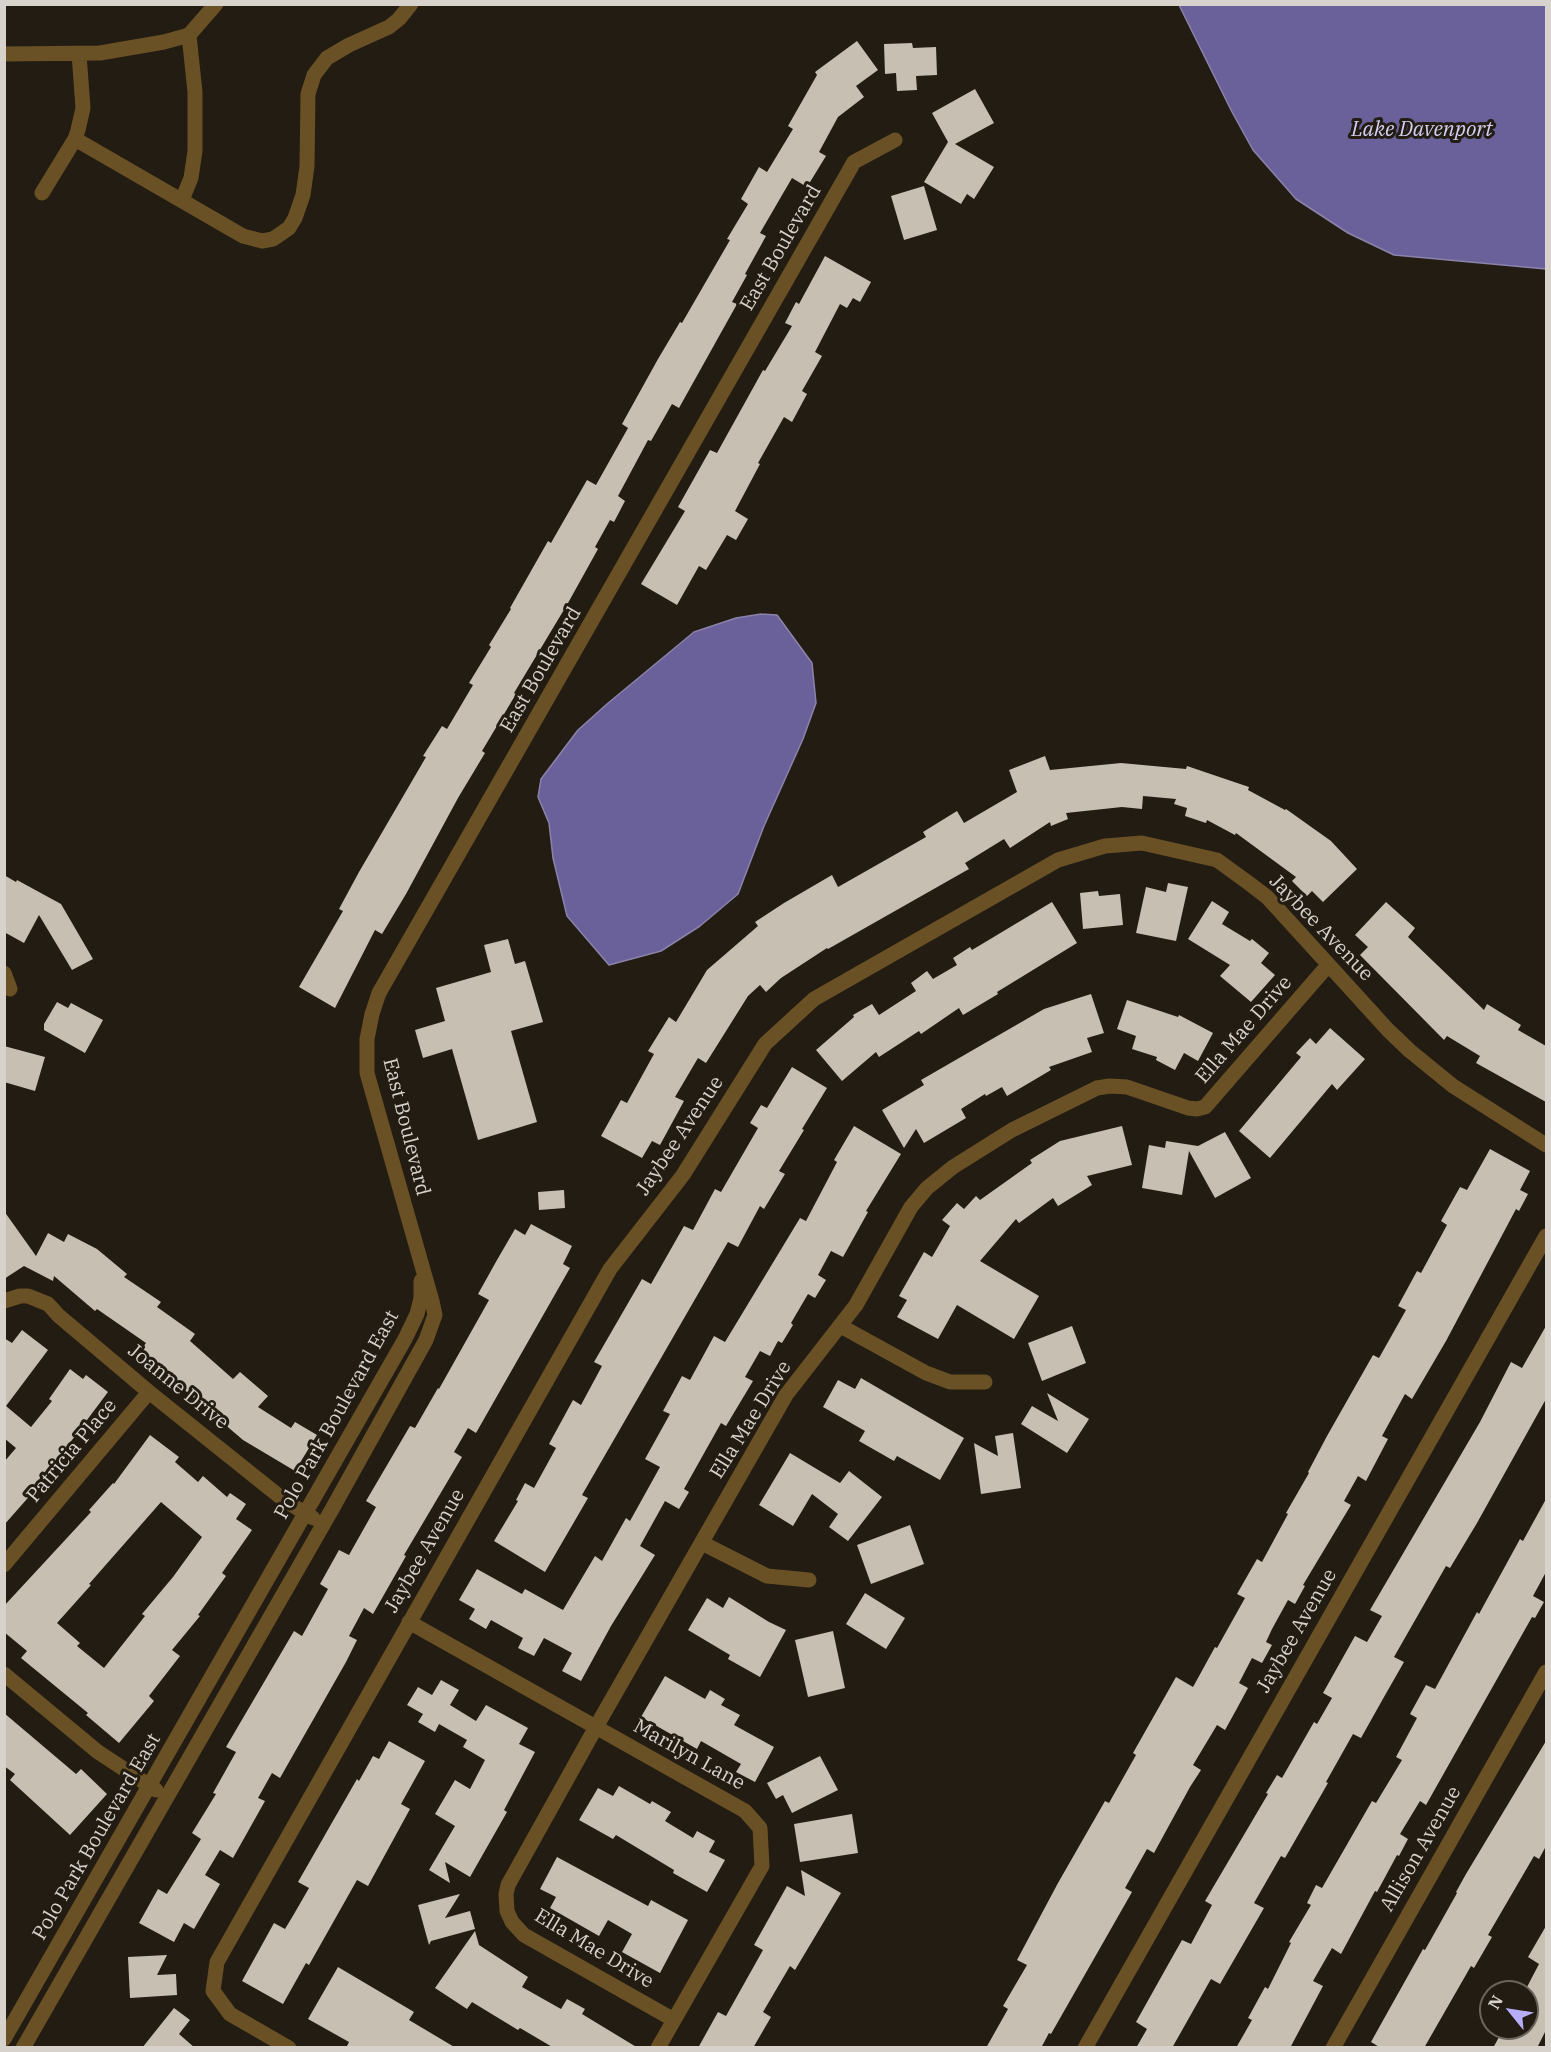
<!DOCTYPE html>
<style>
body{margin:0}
#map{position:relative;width:1551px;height:2052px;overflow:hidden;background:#221c12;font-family:"IBM Plex Serif",serif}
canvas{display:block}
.frame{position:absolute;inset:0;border:6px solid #d7d3cc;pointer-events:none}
.north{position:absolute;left:1479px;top:1980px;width:60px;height:60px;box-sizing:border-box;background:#221c12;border:2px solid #6a655c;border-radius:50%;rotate:300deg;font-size:16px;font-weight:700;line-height:24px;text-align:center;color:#d7d3cc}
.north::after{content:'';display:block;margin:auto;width:21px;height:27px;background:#b6acf8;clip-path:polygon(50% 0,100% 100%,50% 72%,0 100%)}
</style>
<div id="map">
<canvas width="1551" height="2052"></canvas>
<div class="frame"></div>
<div class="north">N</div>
</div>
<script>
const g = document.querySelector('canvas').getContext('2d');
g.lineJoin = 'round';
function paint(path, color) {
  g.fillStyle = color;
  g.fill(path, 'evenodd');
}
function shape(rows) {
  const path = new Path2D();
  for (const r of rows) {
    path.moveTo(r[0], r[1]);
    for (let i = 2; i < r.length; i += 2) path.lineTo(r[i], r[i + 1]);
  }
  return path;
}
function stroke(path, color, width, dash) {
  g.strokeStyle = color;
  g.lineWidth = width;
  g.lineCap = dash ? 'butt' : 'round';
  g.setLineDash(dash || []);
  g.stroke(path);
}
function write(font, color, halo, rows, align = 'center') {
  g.font = font + ' "IBM Plex Serif",serif';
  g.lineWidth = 6;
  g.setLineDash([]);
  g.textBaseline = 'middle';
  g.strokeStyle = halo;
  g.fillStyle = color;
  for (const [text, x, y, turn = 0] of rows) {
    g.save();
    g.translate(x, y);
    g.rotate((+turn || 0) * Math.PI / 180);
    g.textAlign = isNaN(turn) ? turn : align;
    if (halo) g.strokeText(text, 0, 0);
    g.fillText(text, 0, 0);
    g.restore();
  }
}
const water = shape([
 [1179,5,1546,5,1546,269,1394,255,1348,233,1296,199,1253,150,1232,112,1179,5],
 [761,614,777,615,812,663,816,703,803,739,764,826,738,894,700,926,661,951,609,965,567,916,553,858,549,823,538,797,541,779,578,730,607,704,694,632,736,618,761,614]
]);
paint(water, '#6a619b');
stroke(water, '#8b83aa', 1.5);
paint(shape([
 [857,41,878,70,856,86,864,97,838,117,819,152,826,156,807,187,792,178,760,233,766,236,745,274,747,275,732,302,737,304,679,408,672,404,651,441,648,440,618,496,625,501,614,522,610,520,595,547,598,549,568,603,514,693,516,694,482,751,485,753,458,798,406,894,382,934,375,930,335,1008,299,987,343,911,339,909,359,872,426,757,423,756,442,726,447,729,473,685,469,683,491,647,489,645,511,609,510,608,548,541,551,543,587,480,596,485,628,428,622,424,658,359,680,322,682,323,730,240,727,239,748,204,741,199,759,167,767,172,793,129,788,126,817,75,815,72],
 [912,43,913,48,936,47,937,75,916,76,917,90,897,91,896,73,885,74,884,44],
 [975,89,994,123,955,144,994,167,974,199,967,194,961,204,924,182,948,142,932,113],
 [924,186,937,230,904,240,891,196],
 [825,256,871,282,860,302,853,298,847,308,840,304,815,352,822,356,802,391,807,394,792,422,784,417,758,463,760,464,735,511,748,519,736,540,727,535,706,570,699,566,677,605,641,584,685,511,678,507,710,450,717,453,763,370,765,371,792,326,785,323,796,302,799,304],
 [1045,756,1050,770,1121,763,1186,769,1187,766,1249,787,1248,790,1285,810,1286,809,1331,841,1357,869,1323,902,1312,891,1307,896,1292,881,1296,877,1236,833,1235,835,1207,820,1206,823,1185,816,1187,808,1174,804,1176,799,1143,796,1142,809,1122,807,1066,813,1068,819,1051,826,1050,822,1010,848,1004,839,965,863,969,869,828,949,827,948,781,978,766,992,760,985,748,996,706,1063,698,1058,675,1097,684,1101,660,1145,652,1141,642,1158,601,1136,621,1100,627,1103,654,1054,648,1051,669,1017,676,1022,707,970,758,926,755,922,784,903,832,875,838,887,926,837,923,832,957,811,964,823,1017,792,1009,770],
 [4,875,16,882,17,880,61,904,93,959,72,970,39,915,24,943,4,932],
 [1168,883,1188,887,1176,941,1136,933,1146,887,1166,892],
 [1098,891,1099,896,1120,894,1123,925,1083,929,1080,893],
 [1212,901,1229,912,1222,924,1250,941,1252,939,1269,953,1261,963,1275,975,1251,1002,1220,976,1230,965,1188,939],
 [1052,902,1077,943,997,992,998,994,963,1015,959,1008,921,1034,919,1031,879,1057,876,1052,842,1081,816,1050,854,1017,853,1015,872,1004,879,1015,916,991,911,983,927,971,933,979,957,965,953,958,970,947,972,950],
 [1386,902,1415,928,1408,937,1484,1010,1487,1004,1521,1025,1518,1030,1546,1046,1546,1102,1476,1063,1480,1056,1447,1036,1444,1040,1360,955,1368,947,1355,935],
 [508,939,515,964,525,961,543,1022,511,1031,537,1122,478,1140,452,1049,423,1058,415,1030,445,1021,436,988,491,972,484,945],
 [1091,994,1104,1033,1087,1038,1092,1052,1049,1067,1051,1070,1007,1096,1002,1087,986,1096,985,1094,961,1109,966,1118,924,1143,916,1129,904,1148,882,1110,924,1085,921,1080,1044,1009],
 [1127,1000,1178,1017,1179,1015,1213,1033,1198,1061,1184,1053,1175,1070,1156,1060,1157,1057,1132,1049,1136,1036,1117,1029],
 [57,1002,68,1008,71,1003,103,1020,85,1053,44,1030,44,1024],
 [1330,1028,1365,1059,1337,1090,1332,1084,1270,1158,1239,1131,1301,1057,1296,1053,1310,1038,1316,1044],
 [4,1046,45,1057,35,1091,4,1082],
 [792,1067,827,1088,802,1129,804,1130,779,1171,785,1174,764,1209,760,1206,738,1247,728,1242,582,1495,588,1498,545,1572,494,1541,518,1501,516,1500,525,1483,534,1488,556,1448,549,1444,573,1400,581,1405,602,1366,594,1362,642,1279,651,1284,684,1226,693,1230,715,1189,721,1192,758,1128,750,1123,761,1105,767,1108],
 [854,1126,901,1154,866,1211,868,1212,843,1257,831,1251,818,1275,826,1280,815,1298,808,1294,791,1323,793,1325,782,1343,778,1341,770,1356,760,1351,745,1377,753,1381,726,1426,721,1423,684,1489,689,1492,679,1509,665,1501,640,1546,655,1555,611,1626,581,1681,562,1671,572,1653,544,1638,534,1656,518,1648,523,1638,491,1620,486,1629,469,1619,475,1609,459,1600,477,1569,522,1594,525,1589,563,1610,595,1556,602,1561,626,1518,630,1521,660,1467,645,1459,670,1414,663,1411,682,1376,690,1380,714,1336,725,1342,800,1218,806,1221,837,1162,834,1160],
 [1122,1126,1132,1165,1087,1176,1092,1185,1058,1206,1053,1198,1019,1223,1016,1219,980,1261,1039,1296,1014,1339,957,1305,938,1339,897,1317,907,1300,899,1296,924,1252,932,1257,950,1226,942,1220,957,1203,964,1209,976,1196,980,1200,1032,1163,1030,1160,1060,1141],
 [1225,1132,1251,1178,1215,1198,1189,1151,1182,1195,1142,1188,1149,1145,1165,1148,1166,1141,1198,1146],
 [1490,1149,1530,1171,1520,1190,1528,1194,1519,1211,1516,1209,1446,1341,1412,1399,1405,1394,1382,1436,1388,1439,1366,1481,1358,1476,1344,1501,1351,1505,1303,1585,1305,1586,1295,1604,1288,1600,1272,1629,1266,1642,1272,1645,1262,1663,1252,1658,1239,1683,1248,1688,1235,1712,1225,1730,1217,1725,1193,1765,1201,1770,1190,1787,1154,1853,1147,1849,1125,1888,1132,1892,1051,2034,1049,2033,1041,2048,986,2048,1008,2009,1003,2006,1027,1965,1017,1960,1058,1883,1105,1801,1109,1803,1136,1755,1133,1753,1176,1677,1193,1687,1215,1647,1217,1648,1245,1598,1237,1594,1257,1559,1262,1562,1288,1514,1286,1513,1309,1473,1308,1472,1327,1436,1373,1355,1379,1358,1406,1310,1398,1306,1417,1271,1421,1273,1447,1225,1441,1221,1460,1187,1467,1190],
 [564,1190,565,1208,539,1210,538,1192],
 [4,1211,36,1256,48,1233,64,1242,68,1234,97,1249,127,1274,124,1277,161,1302,157,1307,195,1334,190,1341,233,1379,240,1372,268,1396,258,1407,291,1428,295,1422,317,1435,295,1471,243,1440,174,1381,176,1379,139,1352,146,1343,97,1309,95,1311,54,1276,53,1281,24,1266,4,1279],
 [531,1224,572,1246,563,1264,570,1268,476,1433,468,1428,454,1452,462,1457,404,1555,406,1556,373,1614,364,1608,349,1636,357,1640,346,1662,280,1778,272,1773,258,1798,265,1801,233,1858,220,1850,205,1875,220,1884,194,1929,184,1923,174,1942,139,1923,158,1889,167,1894,201,1839,192,1833,216,1794,213,1793,236,1752,226,1747,294,1631,302,1636,328,1589,320,1584,339,1550,349,1555,376,1507,366,1501,410,1426,415,1428,438,1388,439,1389,489,1300,478,1294,497,1260,515,1229,525,1235],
 [1072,1326,1086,1363,1042,1381,1028,1343],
 [1546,1326,1546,1399,1477,1523,1450,1568,1446,1566,1394,1657,1404,1662,1384,1697,1361,1738,1353,1734,1326,1782,1328,1783,1285,1858,1281,1856,1254,1903,1264,1908,1220,1984,1211,1979,1172,2048,1136,2048,1147,2029,1136,2022,1169,1963,1182,1940,1191,1944,1212,1905,1205,1901,1268,1794,1266,1793,1277,1775,1282,1778,1314,1722,1317,1724,1332,1698,1323,1693,1355,1636,1367,1642,1382,1616,1370,1610,1480,1422,1511,1362,1522,1368],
 [22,1330,48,1350,6,1406,31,1427,52,1401,49,1399,70,1369,83,1379,86,1375,108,1392,69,1444,38,1481,41,1483,4,1525,4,1462,16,1448,4,1438,4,1338,12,1343],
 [861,1378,964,1438,940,1480,897,1456,894,1461,859,1441,865,1431,823,1407,838,1380,855,1389],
 [1047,1393,1089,1419,1067,1453,1021,1424,1032,1406,1058,1421],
 [1013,1433,1021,1488,981,1494,974,1443,998,1456,995,1436],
 [150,1435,179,1457,175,1462,198,1482,203,1476,227,1497,230,1493,246,1504,236,1519,252,1530,222,1573,226,1576,198,1615,200,1616,172,1650,180,1656,149,1696,154,1701,119,1743,86,1715,88,1713,21,1658,27,1651,4,1632,4,1606,91,1512,89,1510,113,1483,114,1484],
 [161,1502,202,1537,173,1577,142,1614,145,1616,104,1668,77,1646,80,1643,57,1623,91,1585,89,1584],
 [790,1453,840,1483,849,1471,882,1497,848,1541,829,1527,838,1514,812,1494,793,1526,759,1505],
 [1546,1499,1546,1572,1533,1596,1544,1602,1535,1618,1532,1617,1426,1805,1420,1801,1400,1834,1408,1839,1399,1856,1397,1855,1377,1892,1375,1891,1341,1954,1332,1948,1313,1981,1323,1986,1290,2048,1236,2048,1252,2020,1248,2018,1265,1987,1268,1989,1291,1943,1289,1942,1311,1905,1307,1903,1316,1885,1322,1888,1372,1801,1376,1803,1402,1760,1396,1757,1417,1718,1410,1714,1426,1685,1435,1689,1477,1612,1479,1614,1520,1539,1523,1541],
 [910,1525,924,1564,871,1584,857,1545],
 [865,1593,905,1618,886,1649,846,1624],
 [729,1597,769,1622,786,1630,760,1677,728,1659,730,1655,688,1630,707,1598,723,1608],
 [833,1631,845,1688,808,1697,795,1640],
 [665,1676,705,1699,710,1690,725,1699,721,1705,740,1715,734,1725,774,1747,755,1782,736,1772,741,1764,701,1741,697,1749,641,1717],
 [441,1680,459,1690,450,1705,476,1721,486,1705,528,1728,519,1744,535,1752,504,1810,507,1812,470,1877,445,1862,450,1883,429,1870,455,1826,435,1814,455,1780,470,1789,485,1760,463,1747,467,1740,439,1724,435,1732,418,1722,423,1714,407,1705,418,1687,432,1695],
 [4,1713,76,1774,81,1769,107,1794,70,1835,10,1780,15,1774,4,1766],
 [389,1741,425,1761,401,1804,410,1809,368,1886,357,1880,309,1965,306,1963,283,2004,242,1981,274,1923,285,1929,294,1914,309,1888,298,1882,357,1779,359,1781,373,1756,379,1759],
 [1546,1741,1546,1846,1539,1859,1534,1856,1488,1935,1492,1937,1474,1968,1471,1966,1424,2048,1381,2048,1371,2042,1381,2024,1423,1949,1425,1950,1457,1893,1456,1892,1466,1874],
 [820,1756,838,1790,792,1813,783,1795,776,1799,767,1783],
 [619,1786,650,1804,652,1801,671,1812,665,1821,693,1838,697,1831,715,1841,709,1852,725,1860,707,1892,673,1873,674,1870,616,1835,613,1839,579,1820,598,1788,613,1796],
 [852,1814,858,1853,800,1862,794,1824],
 [557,1857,648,1906,651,1900,688,1920,660,1973,622,1952,632,1934,608,1920,599,1936,550,1908,556,1897,540,1889],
 [801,1870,841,1893,795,1970,790,1966,763,2012,771,2017,753,2048,698,2048,718,2012,726,2016,763,1950,754,1945,787,1886,805,1896],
 [460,1894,445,1918,470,1911,475,1929,431,1941,429,1945,418,1905],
 [1546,1926,1546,2030,1537,2048,1493,2048,1504,2028,1527,2028,1527,1987,1539,1964,1528,1957],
 [475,1931,479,1945,528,1977,522,1987,561,2009,567,1999,585,2009,582,2014,638,2048,554,2048,520,2028,518,2030,472,2002,467,2009,435,1988],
 [167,1955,157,1975,176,1974,177,1995,130,1998,128,1957],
 [338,1967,414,2012,409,2020,456,2048,346,2048,349,2042,308,2019],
 [174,2008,190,2020,179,2034,195,2048,142,2048]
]), '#c7bfb1');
stroke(shape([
 [4,54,100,53,164,42,189,35,216,4],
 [75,139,243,236,262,241,273,239,289,228,295,218,303,195,307,166,308,94,314,75,327,58,349,45,389,27,399,19,411,4],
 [42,193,75,139,78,130,83,108,79,54],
 [182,200,191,178,195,151,195,92,189,35],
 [4,973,10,989],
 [4,1301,20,1296,28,1296,48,1304,59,1316,149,1392,284,1500,313,1518],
 [842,1324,846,1329,926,1373,950,1382,985,1382],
 [702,1543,767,1576,809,1580],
 [4,1565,149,1392],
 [409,1622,745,1811,760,1828,762,1866,658,2048],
 [4,1674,98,1752,156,1790],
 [674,2020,524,1935,512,1922,507,1911,506,1894,508,1885,596,1727,786,1395,856,1305,911,1207,927,1188,953,1167,1012,1130,1097,1088,1110,1086,1127,1087,1188,1108,1197,1109,1205,1107,1323,971,1330,967],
 [4,2039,405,1339,417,1314,421,1298,421,1281],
 [23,2048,331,1511,426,1340,435,1315,432,1301,367,1073,367,1039,372,1014,379,993,854,162,895,140],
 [289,2048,230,2014,213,1991,217,1962,610,1269,683,1175,765,1044,814,999,1058,860,1105,846,1142,843,1217,860,1250,884,1267,897,1388,1030,1410,1051,1453,1086,1546,1145],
 [1085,2048,1546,1236],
 [1333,2048,1546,1672]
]), '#695025', 15);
write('20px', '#d7d3cc', '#221c12', [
 ["East Boulevard",781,248,-60],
 ["East Boulevard",541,670,-60],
 ["Jaybee Avenue",1321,928,46],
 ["Ella Mae Drive",1244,1030,-49],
 ["East Boulevard",406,1127,76],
 ["Jaybee Avenue",680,1136,-56],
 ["Joanne Drive",178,1387,39],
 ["Polo Park Boulevard East",337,1415,-61],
 ["Ella Mae Drive",751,1420,-58],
 ["Patricia Place",72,1451,-50],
 ["Jaybee Avenue",425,1551,-60],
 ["Jaybee Avenue",1297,1631,-60],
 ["Marilyn Lane",689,1755,29],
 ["Polo Park Boulevard East",97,1837,-60],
 ["Allison Avenue",1421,1849,-60],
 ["Ella Mae Drive",594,1949,31]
]);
write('italic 21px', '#d3cff3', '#221c12', [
 ["Lake Davenport",1422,130]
]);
</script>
